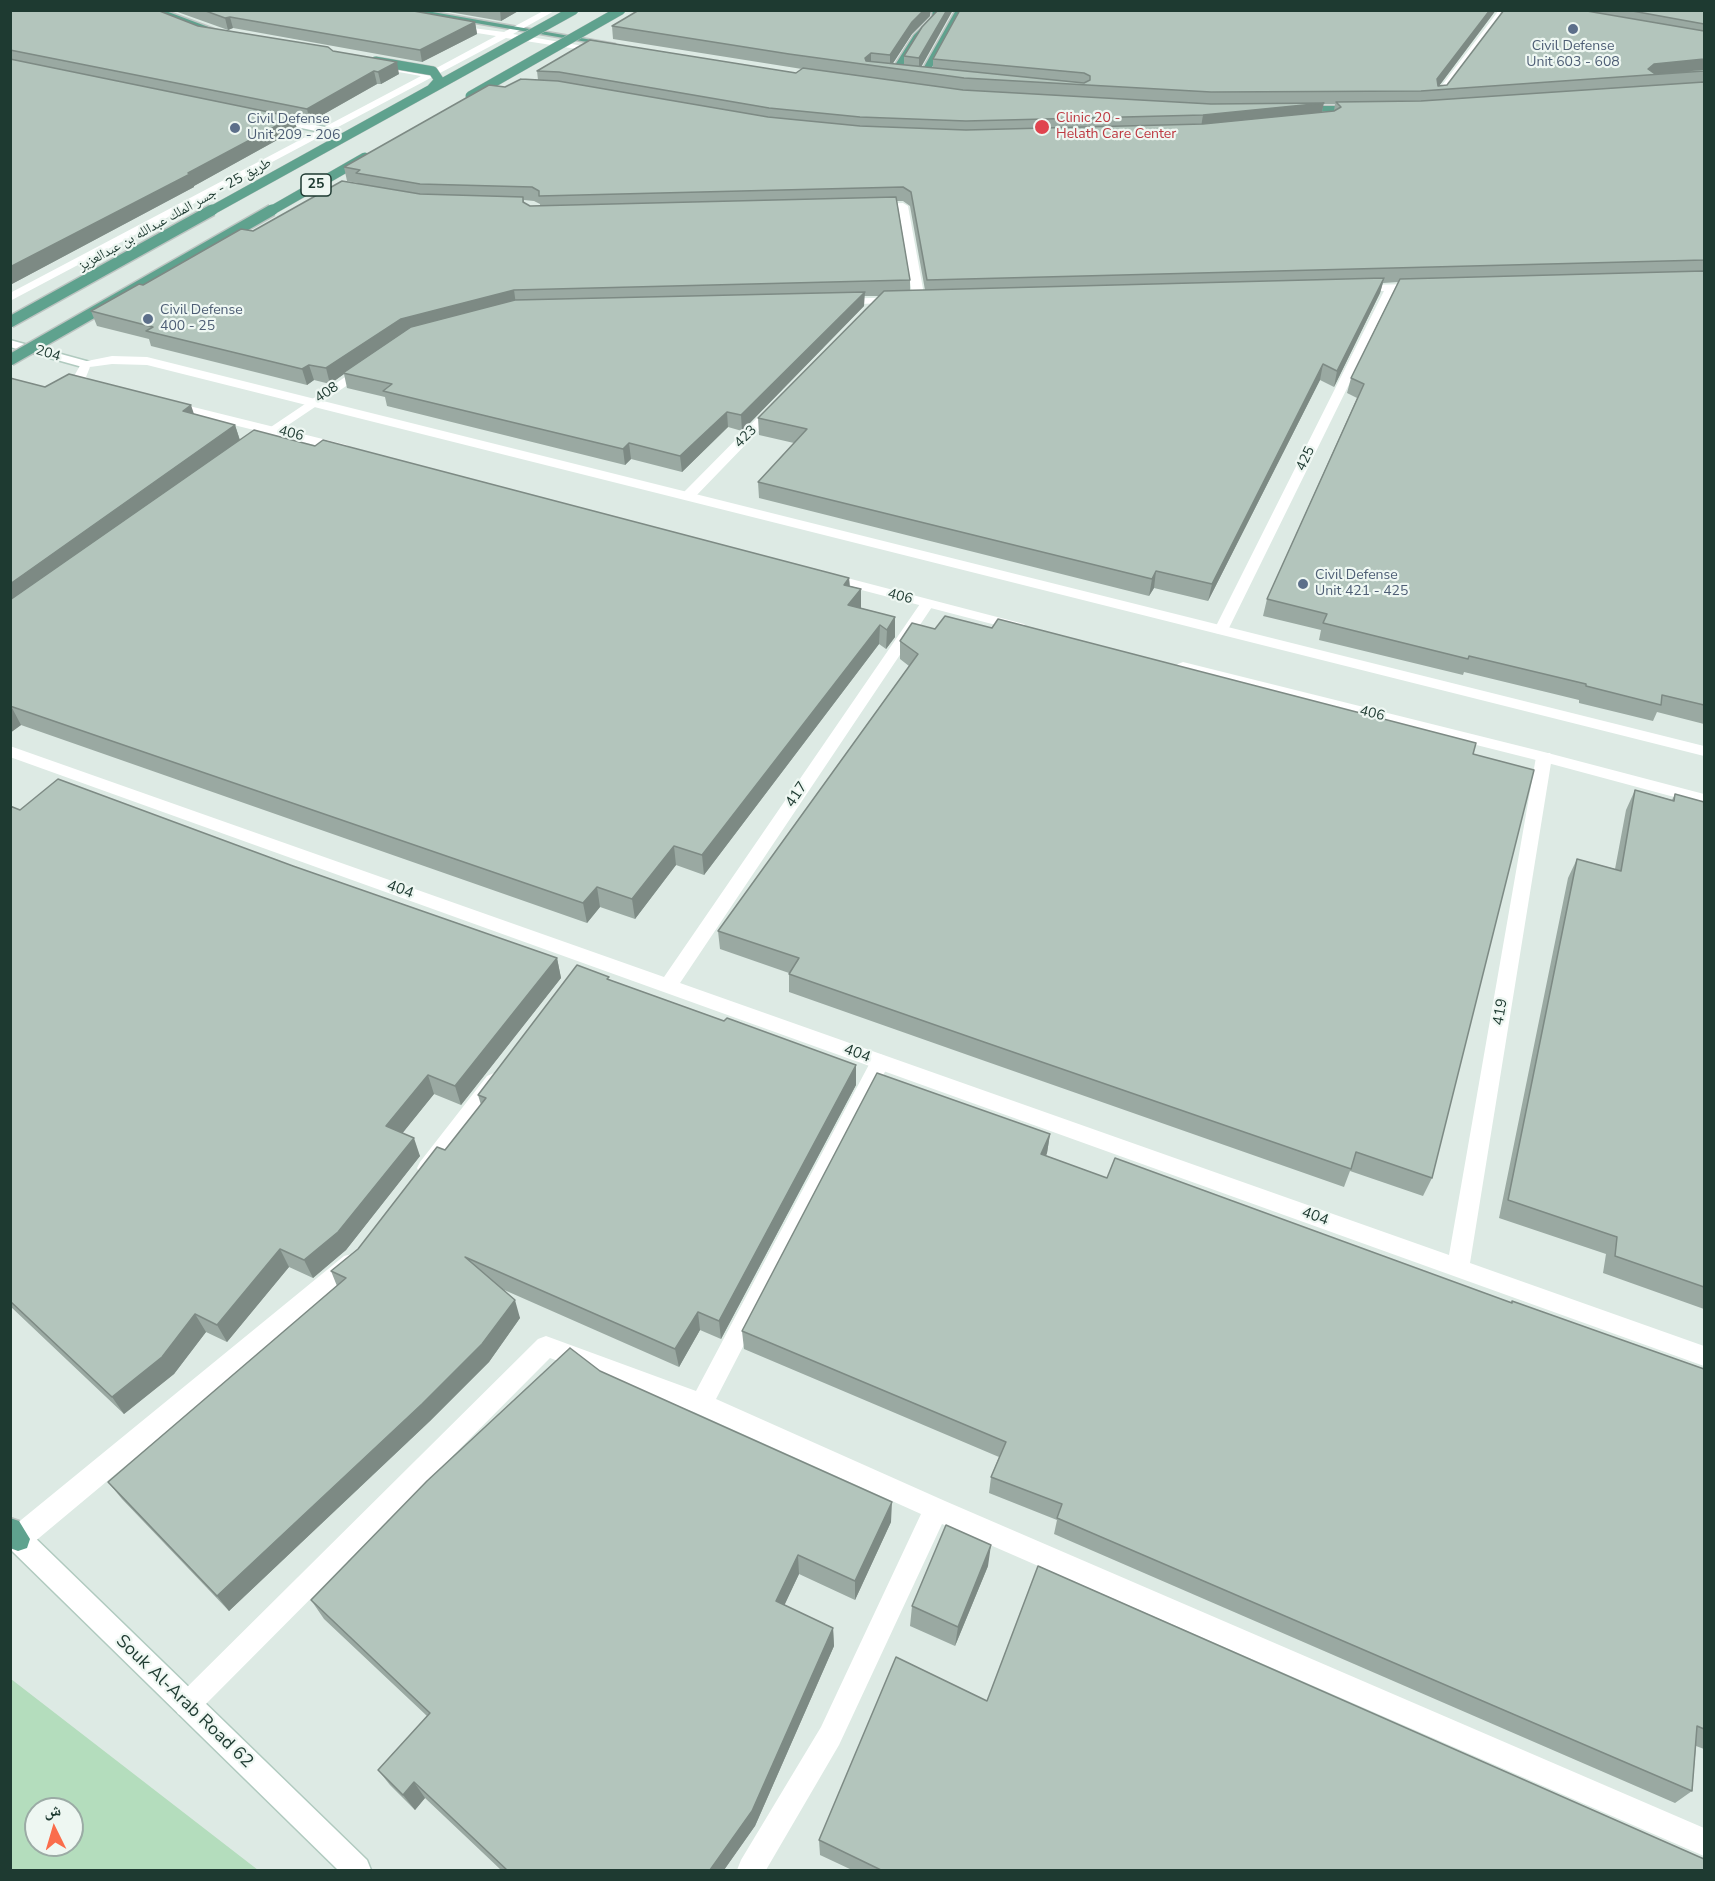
<!DOCTYPE html>
<meta charset="utf-8">
<style>
body{margin:0}
#map{position:relative;width:1715px;height:1881px;overflow:hidden;background:#ddeae4;font-family:"Nunito Sans","Noto Naskh Arabic",sans-serif}
canvas{display:block}
.frame{position:absolute;inset:0;border:12px solid #1e3a31;pointer-events:none}
.north{position:absolute;left:24px;top:1797px;width:60px;height:60px;box-sizing:border-box;background:#eef7f2;border:2px solid #9baba5;border-radius:50%;rotate:355deg;font-size:16px;font-weight:700;line-height:24px;text-align:center;color:#1e3a31}
.north::after{content:'';display:block;margin:auto;width:21px;height:27px;background:#fa6d4c;clip-path:polygon(50% 0,100% 100%,50% 72%,0 100%)}
</style>
<div id="map">
<canvas width="1715" height="1881"></canvas>
<div class="frame"></div>
<div class="north">ش</div>
</div>
<script>
const g = document.querySelector('canvas').getContext('2d');
g.lineJoin = 'round';
function paint(path, color) {
  g.fillStyle = color;
  g.fill(path, 'evenodd');
}
function shape(rows) {
  const path = new Path2D();
  for (const r of rows) {
    path.moveTo(r[0], r[1]);
    for (let i = 2; i < r.length; i += 2) path.lineTo(r[i], r[i + 1]);
  }
  return path;
}
function stroke(path, color, width, dash) {
  g.strokeStyle = color;
  g.lineWidth = width;
  g.lineCap = dash ? 'butt' : 'round';
  g.setLineDash(dash || []);
  g.stroke(path);
}
function write(font, color, halo, rows, align = 'center') {
  g.font = font + ' "Nunito Sans","Noto Naskh Arabic",sans-serif';
  g.lineWidth = 4.5;
  g.setLineDash([]);
  g.textBaseline = 'middle';
  g.strokeStyle = halo;
  g.fillStyle = color;
  for (const [text, x, y, turn = 0] of rows) {
    g.save();
    g.translate(x, y);
    g.rotate((+turn || 0) * Math.PI / 180);
    g.textAlign = isNaN(turn) ? turn : align;
    if (halo) g.strokeText(text, 0, 0);
    g.fillText(text, 0, 0);
    g.restore();
  }
}
paint(shape([
 [10,1679,11,1679,258,1870,11,1870],
 [36,1809,72,1809,72,1845,36,1845]
]), '#b4ddbd');
const secondary = shape([
 [271,116,325,127,330,130,325,133,268,121,266,119,271,116],
 [10,340,90,362,92,364,86,368,10,347,10,340],
 [10,1523,27,1530,367,1860,371,1870,338,1870,10,1549,10,1523]
]);
const primary = shape([
 [150,10,163,10,227,34,220,36,150,10],
 [399,10,421,10,615,44,611,46,399,10],
 [933,10,941,10,940,18,920,38,897,75,891,75,890,73,914,35,932,17,933,10],
 [956,10,964,10,927,76,920,78,919,76,956,10],
 [1357,106,1360,107,1360,111,1298,112,1294,109,1298,106,1357,106],
 [10,1518,19,1521,30,1539,27,1548,18,1551,10,1548,10,1518]
]);
stroke(secondary, '#b0cabf', 3);
stroke(primary, '#bcc4c1', 3);
paint(shape([
 [545,10,556,10,513,34,607,50,603,53,506,38,10,301,10,293,421,76,371,67,371,63,429,72,496,36,452,29,449,29,449,25,504,32,545,10],
 [903,203,908,206,925,300,919,303,913,300,898,209,873,210,868,207,873,204,903,203],
 [880,1054,887,1057,890,1062,716,1399,945,1501,1704,1828,1704,1856,942,1524,839,1745,766,1870,737,1870,741,1860,821,1727,921,1514,694,1412,550,1358,196,1714,187,1718,178,1714,174,1705,178,1696,538,1339,546,1336,696,1391,873,1057,880,1054],
 [494,1073,501,1076,504,1081,501,1086,434,1174,427,1177,420,1174,417,1168,420,1162,487,1076,494,1073],
 [352,1254,360,1256,363,1263,360,1270,27,1548,18,1551,10,1548,10,1529,344,1256,352,1254]
]), '#fff');
paint(shape([
 [1499,10,1507,10,1442,97,1436,97,1436,93,1499,10],
 [1421,284,1426,287,1425,289,1395,291,1228,630,1221,634,1216,633,1214,630,1384,291,1358,291,1353,288,1358,285,1421,284],
 [899,297,905,300,903,302,840,305,834,302,840,299,899,297],
 [366,363,370,364,370,370,260,444,252,444,250,441,366,363],
 [775,403,779,404,779,410,693,499,683,499,681,496,683,493,771,404,775,403],
 [927,600,934,604,680,983,1449,1255,1536,757,1538,753,1550,753,1552,757,1470,1263,1704,1346,1704,1366,10,757,10,746,664,977,922,601,927,600]
]), '#fff');
paint(shape([
 [112,356,147,357,1704,746,1704,756,147,365,112,364,90,367,86,377,103,386,105,389,99,393,73,378,82,362,112,356],
 [169,401,347,445,349,448,343,452,165,408,165,402,169,401],
 [828,573,1024,624,1026,627,1019,631,823,580,821,577,823,574,828,573],
 [1183,662,1544,752,1704,794,1704,805,1544,762,1178,670,1175,667,1178,664,1183,662]
]), '#fff');
paint(secondary, '#fff');
paint(primary, '#5fa28e');
const primaryBridgeFar1 = shape([
 [375,61,433,71,439,80,431,89],
 [470,96,621,10],
 [209,212,574,10],
 [269,212,365,157]
]);
const primaryBridge = shape([
 [10,322,212,210],
 [10,360,272,210]
]);
stroke(primaryBridgeFar1, '#bcc4c1', 10, []);
stroke(primaryBridge, '#bcc4c1', 14, []);
stroke(primaryBridgeFar1, '#5fa28e', 9);
stroke(primaryBridge, '#5fa28e', 11);
paint(shape([
 [10,10,198,26,333,51,399,74,381,84,377,84,310,122,294,118,297,129,194,186,194,187,10,285],
 [172,10,408,10,475,22,477,34,422,62,233,28,228,30],
 [438,10,520,10,501,21],
 [960,10,1496,10,1439,86,1447,85,1504,10,1704,10,1704,724,1657,712,1653,721,1579,703,1579,700,1464,672,1463,675,1319,640,1321,630,1263,616,1267,599,1357,398,1347,393,1351,378,1398,282,1383,283,1380,293,1334,387,1320,380,1208,601,1154,588,1149,596,759,498,758,482,794,443,759,435,758,418,880,296,864,296,864,306,742,431,728,427,682,472,631,459,625,465,387,406,385,397,347,388,344,374,330,384,314,380,307,385,151,346,149,339,97,326,91,311,253,231,358,183,347,181,344,167,505,87,538,80,537,71,796,73,802,69,613,39,612,26,930,16,912,34,892,64,904,65,904,56,922,27,921,67,933,68,933,59],
 [1323,104,1335,104,1334,111,1322,112],
 [524,200,534,201,540,204,540,206,530,206,524,203],
 [897,201,903,201,910,206,925,290,910,290,910,280],
 [10,378,45,387,194,414,235,425,240,440,315,446,849,578,850,586,861,589,861,608,895,617,895,637,886,649,879,644,704,875,676,865,635,919,600,907,587,923,21,725,10,733],
 [935,629,1473,754,1432,1178,1423,1196,1350,1171,1344,1187,982,1060,789,992,789,973,720,949,718,931,909,666,900,659,900,641],
 [1635,790,1672,800,1675,794,1704,802,1704,1309,1603,1273,1606,1254,1499,1218,1568,878,1577,859,1615,869,1626,810],
 [10,806,20,810,293,866,557,958,561,978,461,1105,434,1094,402,1133,420,1156,346,1250,313,1278,289,1267,227,1342,206,1332,174,1374,124,1414,10,1306],
 [610,980,724,1021,856,1065,856,1085,721,1339,700,1330,679,1367,502,1289,520,1318,489,1362,430,1421,229,1611,122,1499,108,1482,337,1286,331,1271,358,1249,445,1150,481,1105,478,1095],
 [1050,1134,1047,1153,1046,1156,1107,1178,1511,1303,1512,1301,1704,1369,1704,1749,1696,1746,1692,1791,1675,1803,1054,1534,1057,1520,989,1493,991,1477,999,1457,744,1349,742,1331],
 [600,1371,891,1522,855,1600,799,1574,784,1605,833,1628,834,1646,755,1826,724,1870,501,1870,425,1798,415,1810,390,1785,378,1770,427,1716,324,1619,311,1600],
 [988,1566,955,1646,910,1626,912,1606],
 [987,1701,1704,1870,852,1870,820,1855,819,1840]
]), '#9aa9a2');
paint(shape([
 [500,10,520,10,501,21],
 [924,10,931,10,930,16,912,34,890,68,890,55,912,22],
 [947,10,953,10,919,71,919,58],
 [1490,10,1496,10,1436,90,1437,79],
 [230,17,233,28,228,30,225,18],
 [475,22,477,34,422,62,420,50],
 [871,53,871,65,865,64,865,58],
 [1704,59,1704,70,1646,75,1648,69,1654,64],
 [397,62,399,74,381,84,378,72],
 [374,71,377,84,310,122,307,109],
 [1324,103,1321,115,1201,127,1203,115],
 [293,117,297,129,194,186,194,187,10,285,10,267],
 [1384,278,1380,293,1334,387,1337,371],
 [514,290,516,305,343,373,344,374,330,384,326,368,401,319],
 [865,292,864,306,742,431,741,415],
 [1323,364,1320,380,1208,601,1212,584],
 [309,365,314,380,307,385,302,369],
 [191,405,197,423,183,411],
 [727,412,728,427,682,472,680,456],
 [235,425,241,444,10,610,10,584],
 [629,443,631,459,625,465,623,449],
 [1156,571,1154,588,1149,596,1152,579],
 [849,578,850,597,844,585],
 [861,589,861,608,848,624,848,605],
 [895,617,895,637,886,649,887,630],
 [880,625,879,644,704,875,702,855],
 [11,706,21,725,10,733],
 [674,846,676,865,635,919,632,899],
 [597,887,600,907,587,923,583,903],
 [557,958,561,978,461,1105,455,1086],
 [856,1065,856,1085,721,1339,719,1321],
 [428,1075,434,1094,393,1145,386,1126],
 [1050,1134,1047,1153,1038,1173,1041,1154],
 [414,1138,420,1156,346,1250,313,1278,304,1260],
 [280,1249,289,1267,227,1342,217,1325],
 [515,1300,520,1318,489,1362,430,1421,229,1611,217,1596],
 [698,1312,700,1330,679,1367,675,1349],
 [195,1314,206,1332,174,1374,124,1414,112,1397],
 [892,1502,891,1522,855,1600,855,1581],
 [991,1545,988,1566,955,1646,958,1627],
 [798,1555,799,1574,778,1619,776,1601],
 [833,1628,834,1646,755,1826,724,1870,710,1870],
 [414,1782,425,1798,415,1810,403,1795]
]), '#7d8a84');
const building = shape([
 [10,10,157,10,198,26,328,47,333,51,397,62,378,72,374,71,307,109,10,50,10,10],
 [203,10,408,10,475,22,420,50,230,17,225,18,203,10],
 [639,10,924,10,912,22,890,55,871,53,865,58,866,61,1084,83,1090,80,1090,76,1084,73,933,59,960,10,1490,10,1437,79,1438,86,1447,85,1504,10,1581,10,1704,31,1704,59,1654,64,1648,69,1655,74,1704,69,1704,71,1421,91,1211,92,964,78,789,54,612,26,639,10],
 [938,10,947,10,919,58,904,56,922,27,938,10],
 [1627,10,1704,10,1704,24,1627,10],
 [590,40,796,73,803,68,963,90,1211,104,1324,103,1203,115,966,121,860,117,769,108,559,72,537,71,590,40],
 [10,59,293,117,188,173,190,174,10,267,10,59],
 [521,79,558,81,768,117,860,126,966,130,1203,124,1334,111,1341,107,1336,102,1421,101,1704,82,1704,260,927,280,911,192,903,187,539,196,539,191,532,187,420,184,356,173,360,170,344,167,489,85,505,87,521,79],
 [342,181,420,194,523,197,523,202,530,206,896,197,910,280,514,290,401,319,326,368,309,365,302,369,146,331,153,327,91,311,139,284,143,285,241,229,253,231,342,181],
 [1704,271,1704,705,1662,695,1661,705,1586,686,1586,684,1469,656,1468,659,1323,623,1327,614,1267,599,1364,384,1351,378,1400,279,1704,271],
 [1384,278,1337,371,1323,364,1212,584,1156,571,1152,579,758,482,807,429,758,418,884,291,1384,278],
 [865,292,741,415,727,412,680,456,629,443,623,449,383,391,392,384,343,373,411,327,515,300,865,292],
 [69,374,191,405,183,411,235,425,10,584,10,378,45,387,69,374],
 [254,430,315,446,323,440,849,578,844,585,861,589,848,605,895,617,887,630,880,625,702,855,674,846,632,899,597,887,583,903,10,706,10,600,254,430],
 [945,616,992,628,998,619,1476,743,1473,754,1534,770,1432,1178,1356,1152,1351,1169,984,1042,789,974,799,958,718,931,918,654,900,641,912,623,935,629,945,616],
 [58,779,293,866,557,958,455,1086,428,1075,386,1126,414,1138,338,1232,304,1260,280,1249,217,1325,195,1314,162,1357,112,1397,10,1301,10,806,20,810,58,779],
 [1635,790,1674,801,1675,794,1704,802,1704,1287,1615,1256,1617,1237,1508,1200,1577,859,1621,871,1635,790],
 [577,965,609,977,607,979,724,1021,727,1018,856,1065,719,1321,698,1312,675,1349,465,1257,515,1300,482,1344,422,1404,217,1596,108,1482,346,1278,331,1271,358,1249,437,1147,445,1150,486,1098,478,1095,577,965],
 [877,1073,1050,1134,1041,1154,1107,1178,1115,1158,1512,1303,1512,1301,1704,1369,1704,1729,1697,1726,1692,1791,1057,1518,1062,1504,991,1477,1006,1442,742,1331,877,1073],
 [570,1348,600,1371,892,1502,855,1581,798,1555,776,1601,833,1628,752,1811,710,1870,507,1870,414,1782,403,1795,378,1770,430,1713,311,1600,427,1481,570,1348],
 [946,1525,991,1545,958,1627,912,1606,946,1525],
 [1038,1566,1704,1859,1704,1870,881,1870,819,1840,896,1657,987,1701,1038,1566]
]);
paint(building, '#b3c5bc');
stroke(building, '#7d8a84', 1.5);
for (const [x, y, r, color] of [
 [1573,29,6,"#5c6f8a"],
 [1042,127,8,"#e0444e"],
 [235,128,6,"#5c6f8a"],
 [148,319,6,"#5c6f8a"],
 [1303,584,6,"#5c6f8a"]
]) {
  const dot = new Path2D();
  dot.arc(x, y, r, 0, 2 * Math.PI);
  g.fillStyle = color;
  g.fill(dot);
  stroke(dot, '#eef7f2', 2);
}
write('14px', '#4e5e75', '#eef7f2', [
 ["Civil Defense",1573,47,"center"],
 ["Unit 603 - 608",1573,63,"center"],
 ["Civil Defense",247,120],
 ["Unit 209 - 206",247,136],
 ["Civil Defense",160,311],
 ["400 - 25",160,327],
 ["Civil Defense",1315,576],
 ["Unit 421 - 425",1315,592]
], 'left');
write('14px', '#be3a42', '#eef7f2', [
 ["Clinic 20 -",1056,119],
 ["Helath Care Center",1056,135]
], 'left');
for (const [x, y, w] of [
 [316,185,30]
]) {
  const box = new Path2D();
  box.roundRect(x - w / 2, y - 11, w, 22, 4.5);
  g.fillStyle = '#eef7f2';
  g.fill(box);
  stroke(box, '#1e3a31', 1.5);
}
write('bold 14px', '#1e3a31', null, [
 ["25",316,185]
]);
write('14px', '#1e3a31', '#eef7f2', [
 ["طريق 25 - جسر الملك عبدالله بن عبدالعزيز",175,215,-29],
 ["204",48,354,16],
 ["408",327,393,-34],
 ["406",291,434,15],
 ["423",746,437,-45],
 ["425",1306,459,-64],
 ["406",900,597,15],
 ["406",1372,714,14]
]);
write('15px', '#1e3a31', '#eef7f2', [
 ["417",797,795,-56],
 ["404",400,890,20],
 ["419",1501,1012,-80],
 ["404",857,1054,20],
 ["404",1315,1217,20]
]);
write('18px', '#1e3a31', '#eef7f2', [
 ["Souk Al-Arab Road 62",184,1702,44]
]);
</script>
